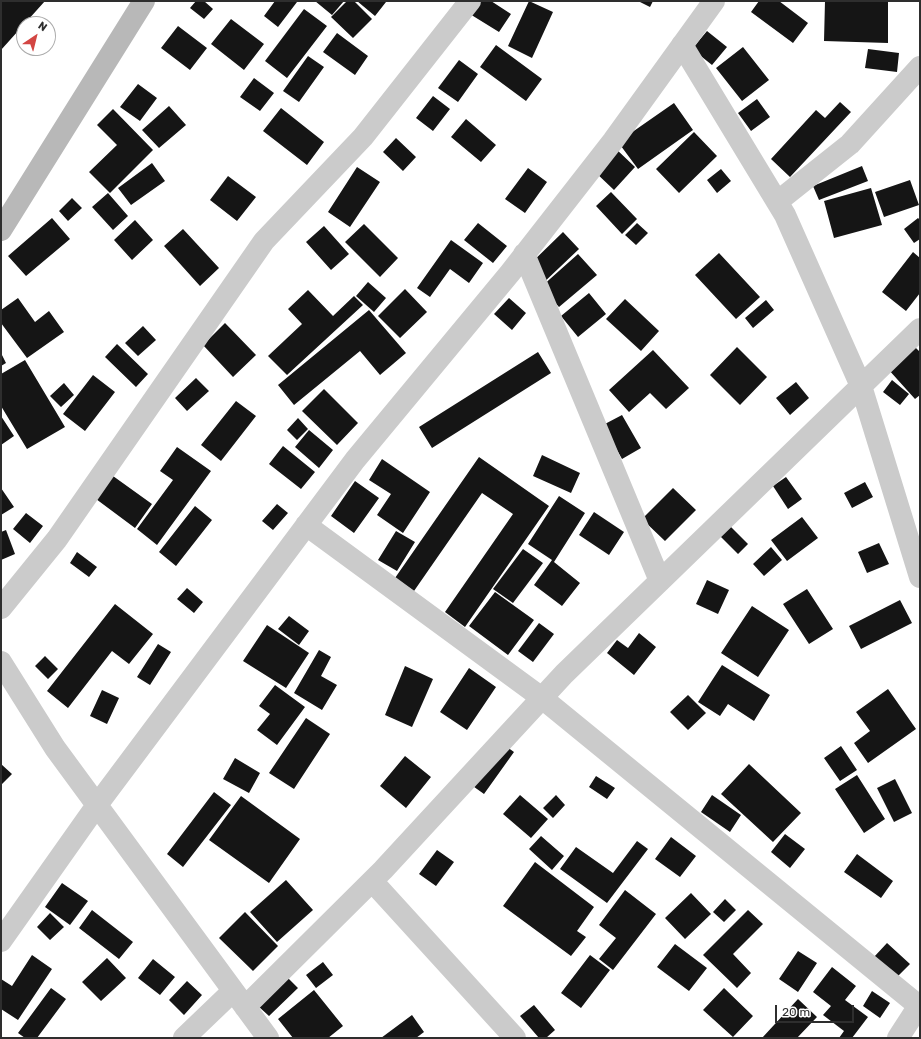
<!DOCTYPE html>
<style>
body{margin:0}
#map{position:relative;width:921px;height:1039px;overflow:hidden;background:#fff;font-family:Rubik,sans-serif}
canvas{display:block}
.frame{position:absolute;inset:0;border:2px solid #2e2e2e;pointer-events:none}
.north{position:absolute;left:16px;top:16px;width:40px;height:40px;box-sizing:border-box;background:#fff;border:1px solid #ababab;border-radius:50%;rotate:35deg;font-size:11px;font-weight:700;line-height:16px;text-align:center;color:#2e2e2e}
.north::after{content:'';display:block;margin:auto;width:14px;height:18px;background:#d34643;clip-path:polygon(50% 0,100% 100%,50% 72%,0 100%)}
.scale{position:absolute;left:775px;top:1005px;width:79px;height:18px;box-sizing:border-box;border:2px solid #2e2e2e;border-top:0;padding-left:5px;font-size:12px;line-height:14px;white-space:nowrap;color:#2e2e2e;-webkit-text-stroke:3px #fff;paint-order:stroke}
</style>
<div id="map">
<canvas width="921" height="1039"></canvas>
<div class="frame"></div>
<div class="north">N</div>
<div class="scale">20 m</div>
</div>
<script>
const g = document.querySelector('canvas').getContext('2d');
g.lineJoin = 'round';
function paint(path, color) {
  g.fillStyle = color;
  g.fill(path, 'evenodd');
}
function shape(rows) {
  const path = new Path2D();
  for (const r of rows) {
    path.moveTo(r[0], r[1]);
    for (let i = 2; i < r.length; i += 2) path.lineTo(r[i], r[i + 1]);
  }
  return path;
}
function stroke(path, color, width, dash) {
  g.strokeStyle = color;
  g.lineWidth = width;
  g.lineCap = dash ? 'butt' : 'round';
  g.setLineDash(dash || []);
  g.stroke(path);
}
paint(shape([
 [1,1,45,1,1,50],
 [196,1,204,1,213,9,204,19,190,8],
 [275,1,297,2,278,27,264,16],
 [315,1,344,1,332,15],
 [347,1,354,1,372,19,353,38,331,17],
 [357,1,384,1,386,2,375,16],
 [471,1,491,1,511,14,499,32,465,11],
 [529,1,553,12,532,58,508,46],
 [638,1,653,1,650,7],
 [759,1,779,1,808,23,793,43,751,12],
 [825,1,888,1,888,43,824,41],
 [304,9,327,26,287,78,265,61],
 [231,19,264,44,244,70,211,44],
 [178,26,207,48,190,70,161,48],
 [707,31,727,47,712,65,692,49],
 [337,33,368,56,355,75,323,52],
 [496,45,542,79,526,101,480,67],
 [743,47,769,80,742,101,716,68],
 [868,49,899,53,897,72,865,68],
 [308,56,324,67,299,102,283,91],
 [459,60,478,74,458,102,438,88],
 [254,78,274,93,260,111,240,97],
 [138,84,157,98,140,121,120,107],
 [433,96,450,109,433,131,416,118],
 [757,99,770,117,751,131,738,113],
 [840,102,851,112,790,177,771,159,816,110,825,118],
 [674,103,693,130,638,169,618,142],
 [169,106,186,125,159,148,142,130],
 [281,108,324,142,307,165,263,131],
 [113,109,153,150,110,193,89,172,117,145,97,125],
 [466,119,496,145,481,162,451,137],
 [694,132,717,156,679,193,656,169],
 [396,138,416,157,403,171,383,152],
 [615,148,635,167,614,190,594,171],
 [152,163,165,181,131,205,118,188],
 [862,166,868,181,819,200,813,186],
 [357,167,380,182,350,227,328,212],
 [528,168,547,182,525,213,505,199],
 [721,169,731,181,717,193,707,180],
 [228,176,256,197,237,221,210,200],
 [910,180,919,205,884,217,875,192],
 [871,188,882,225,834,238,824,201],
 [611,192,637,219,622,234,596,206],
 [108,193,128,216,113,230,92,207],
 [72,198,82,208,68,221,59,211],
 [52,218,70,239,26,276,8,256],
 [918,218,920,220,920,239,914,243,904,229],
 [135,220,153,240,132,260,114,240],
 [478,223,507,246,493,263,464,240],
 [637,223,648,233,636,245,625,235],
 [364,224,398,258,380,277,345,242],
 [324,226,349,254,331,270,306,242],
 [183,229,219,268,200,286,164,246],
 [563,232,579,249,540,286,524,270],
 [451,240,483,263,469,283,450,269,430,297,417,288],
 [913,252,920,258,920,293,906,311,882,292],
 [719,253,760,297,736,319,695,275],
 [578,254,597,275,559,307,541,287],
 [368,282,386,298,374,312,356,296],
 [405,289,427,312,400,338,378,316],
 [308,290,333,316,354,296,363,305,287,375,268,356,302,324,288,309],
 [589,293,606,314,578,337,561,316],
 [18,298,35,322,49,311,64,332,27,358,1,323,1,310],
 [509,298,526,313,512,330,494,314],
 [625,299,659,331,641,351,606,319],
 [766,300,774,310,753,328,745,318],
 [369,310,406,353,380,375,360,351,294,405,278,385],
 [225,323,256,355,233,377,203,345],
 [143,326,156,340,138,356,125,343],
 [117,344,148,374,136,387,105,357],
 [914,346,920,352,920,395,915,399,888,369],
 [737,347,767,377,740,405,710,375],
 [653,350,689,388,666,409,650,393,629,412,609,390],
 [538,352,551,373,432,448,419,427],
 [1,353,6,363,1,366],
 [25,360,65,427,27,449,1,406,1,374],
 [93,375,115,392,85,431,63,414],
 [196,378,209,391,187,411,175,398],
 [892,380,909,394,900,405,883,392],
 [796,382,809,398,790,415,776,398],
 [64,383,74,395,61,407,50,396],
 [324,389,358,423,337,445,302,411],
 [236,401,256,416,221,461,201,445],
 [622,415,641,448,622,459,603,425],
 [1,416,14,436,1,445],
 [298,418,308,429,297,440,287,430],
 [309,430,333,450,319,468,295,447],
 [283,446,315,472,301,489,269,464],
 [177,447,211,471,157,545,137,529,173,480,160,471],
 [542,455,580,473,571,493,533,476],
 [479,457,549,506,465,627,445,612,513,514,482,493,414,591,395,578],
 [382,459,430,492,403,533,377,515,391,494,369,480],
 [113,476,152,504,135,528,96,499],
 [786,477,802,499,788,509,773,486],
 [355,481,379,498,354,533,331,516],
 [865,482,873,497,852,508,844,493],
 [1,488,14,507,1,515],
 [673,488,696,510,665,541,642,519],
 [559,496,585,513,554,562,580,583,562,606,534,585,552,560,528,544],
 [277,504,288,513,273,530,262,521],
 [195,506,212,520,176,566,159,552],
 [594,512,624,532,609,555,579,535],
 [26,513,43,526,30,543,13,529],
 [802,517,818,538,787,561,771,540],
 [729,525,748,544,738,554,719,535],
 [6,530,15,554,1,560,1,532],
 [396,531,415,542,397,571,378,560],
 [879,543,889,564,867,573,858,552],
 [771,547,782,560,764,576,753,564],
 [523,549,543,563,513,603,493,589],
 [77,552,97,567,89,577,70,563],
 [707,580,729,590,718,614,696,604],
 [187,588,203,602,194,613,177,599],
 [807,589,833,629,809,644,783,604],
 [495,592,534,620,508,655,469,626],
 [900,600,912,623,861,649,849,626],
 [115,604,153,634,129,664,112,651,68,708,47,691],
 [752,606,789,630,758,677,721,653],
 [289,616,309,631,299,645,278,629],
 [539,623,554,634,533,662,518,651],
 [267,625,309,653,286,688,243,661],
 [639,633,656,647,634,675,607,653,617,640,628,648],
 [158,644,171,652,150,685,137,677],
 [319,650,331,657,321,676,337,685,322,710,294,693],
 [45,656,58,669,48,679,35,666],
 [722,665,770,695,754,721,728,704,720,716,698,702],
 [405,666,433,679,412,727,385,715],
 [469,668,496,687,467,730,440,712],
 [275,685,305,707,277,745,257,730,270,714,259,706],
 [888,689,916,729,868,763,854,743,870,731,856,712],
 [102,690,119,698,107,724,90,716],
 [688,695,706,713,688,730,670,712],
 [306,718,330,734,294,789,269,773],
 [493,737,514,752,484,794,463,779],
 [841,746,857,770,840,781,824,758],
 [405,756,431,777,406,808,380,786],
 [235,758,260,773,249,793,223,779],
 [1,764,12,774,1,785],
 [749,764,801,813,773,842,721,794],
 [857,775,885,819,864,833,835,789],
 [596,776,615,788,607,799,589,787],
 [895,779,912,813,894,822,877,788],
 [214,792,231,805,183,867,167,854],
 [520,795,548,819,531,838,503,814],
 [556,795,565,805,553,818,543,808],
 [712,795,741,815,730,832,701,812],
 [241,796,300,839,269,883,209,840],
 [785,834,805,849,790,868,771,852],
 [541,836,564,856,552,870,529,849],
 [671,837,696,856,680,877,655,859],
 [637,841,648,849,607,903,560,869,576,847,613,873],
 [437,850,454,862,436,886,419,874],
 [857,854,893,881,881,898,844,872],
 [535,862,594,907,577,931,586,937,571,956,503,906],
 [286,880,313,910,277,942,250,912],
 [62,883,88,901,70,925,45,907],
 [625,890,656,914,613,970,599,959,616,938,599,925],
 [691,893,711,914,685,939,665,918],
 [725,899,736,910,724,922,713,912],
 [92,910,133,942,119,959,79,928],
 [748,910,763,924,733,954,751,973,737,988,703,955],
 [245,912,278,946,253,971,219,938],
 [50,913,64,927,50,940,37,927],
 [887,943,910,964,896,978,874,957],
 [675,944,707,968,689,991,657,967],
 [798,951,817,963,798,992,779,979],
 [32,955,52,969,18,1020,1,1009,1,979,12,986],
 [590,955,610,970,581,1008,561,993],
 [107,958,126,978,101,1001,82,982],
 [153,959,175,977,160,995,138,978],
 [323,962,333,975,316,988,306,975],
 [832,967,856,986,845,1000,868,1017,852,1038,839,1038,844,1031,823,1015,831,1006,813,992],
 [288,978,298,988,269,1016,258,1006],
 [187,981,202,995,184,1015,169,1000],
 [51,988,66,999,37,1038,25,1038,18,1033],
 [724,988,753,1016,733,1037,703,1010],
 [314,990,343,1026,328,1038,293,1038,278,1019],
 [872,991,890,1003,880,1018,863,1006],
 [798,999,817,1017,797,1038,762,1038],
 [534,1005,555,1030,546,1038,539,1038,520,1016],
 [412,1015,424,1032,416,1038,381,1038]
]), '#151515');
stroke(shape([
 [682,45,785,215,861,386,920,577],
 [777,202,850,144,920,67],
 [524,254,660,581],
 [306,525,542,698,919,1006],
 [1,608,57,539,264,241,363,137,470,1],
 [1,662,55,748,268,1038],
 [372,881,515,1038],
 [1,941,97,805,355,460,510,273,613,141,714,1],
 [245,1007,383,870,564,674,920,329],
 [184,1038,233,991],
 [898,1038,920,1004]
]), '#cbcbcb', 22);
stroke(shape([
 [1,230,144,1]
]), '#b8b8b8', 22);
</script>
